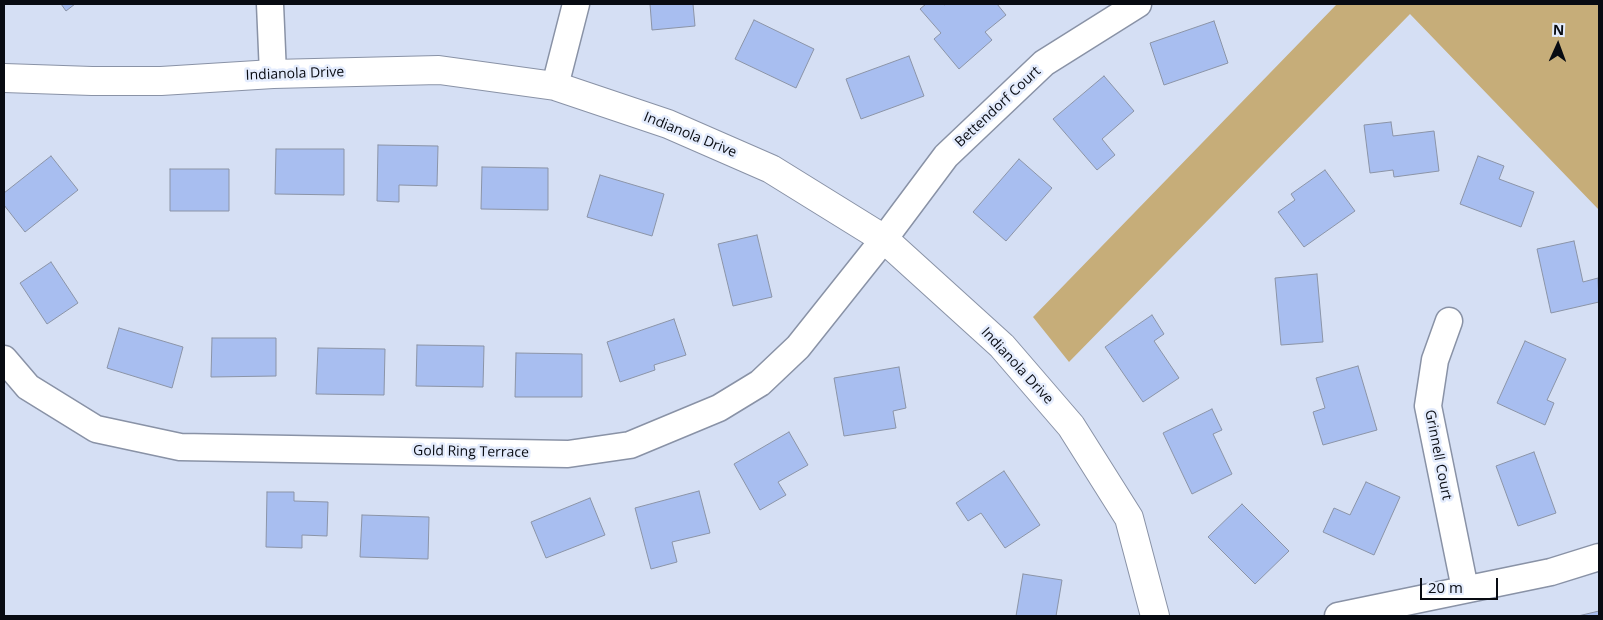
<!DOCTYPE html>
<style>
body{margin:0}
#map{position:relative;width:1603px;height:620px;overflow:hidden;background:#d5dff4;font-family:"Open Sans",sans-serif}
canvas{display:block}
.frame{position:absolute;inset:0;border:5px solid #080b12;pointer-events:none}
.north{position:absolute;left:1533px;top:20px;width:50px;height:50px;-webkit-text-stroke:4px #e4ecfd;paint-order:stroke;rotate:2deg;font-size:14px;font-weight:700;line-height:20px;text-align:center;color:#080b12}
.north::after{content:'';display:block;margin:auto;width:18px;height:22px;background:#080b12;clip-path:polygon(50% 0,100% 100%,50% 72%,0 100%)}
.scale{position:absolute;left:1420px;top:578px;width:78px;height:22px;box-sizing:border-box;border:2px solid #080b12;border-top:0;padding-left:6px;font-size:15px;line-height:18px;white-space:nowrap;color:#080b12;-webkit-text-stroke:4px #e4ecfd;paint-order:stroke}
</style>
<div id="map">
<canvas width="1603" height="620"></canvas>
<div class="frame"></div>
<div class="north">N</div>
<div class="scale">20 m</div>
</div>
<script>
const g = document.querySelector('canvas').getContext('2d');
g.lineJoin = 'round';
function paint(path, color) {
  g.fillStyle = color;
  g.fill(path, 'evenodd');
}
function shape(rows) {
  const path = new Path2D();
  for (const r of rows) {
    path.moveTo(r[0], r[1]);
    for (let i = 2; i < r.length; i += 2) path.lineTo(r[i], r[i + 1]);
  }
  return path;
}
function stroke(path, color, width, dash) {
  g.strokeStyle = color;
  g.lineWidth = width;
  g.lineCap = dash ? 'butt' : 'round';
  g.setLineDash(dash || []);
  g.stroke(path);
}
function write(font, color, halo, rows, align = 'center') {
  g.font = font + ' "Open Sans",sans-serif';
  g.lineWidth = 5;
  g.setLineDash([]);
  g.textBaseline = 'middle';
  g.strokeStyle = halo;
  g.fillStyle = color;
  for (const [text, x, y, turn = 0] of rows) {
    g.save();
    g.translate(x, y);
    g.rotate((+turn || 0) * Math.PI / 180);
    g.textAlign = isNaN(turn) ? turn : align;
    if (halo) g.strokeText(text, 0, 0);
    g.fillText(text, 0, 0);
    g.restore();
  }
}
paint(shape([
 [1337,4,1599,4,1599,210,1410,14,1069,362,1033,317]
]), '#c6ad79');
const building = shape([
 [61,4,75,4,66,11,61,4],
 [650,4,693,4,695,26,652,30,650,4],
 [926,4,943,4,944,5,946,4,997,4,1006,15,985,32,992,40,959,69,934,39,941,33,920,9,926,4],
 [754,20,814,49,796,88,735,59,754,20],
 [1214,21,1228,63,1164,85,1150,43,1214,21],
 [909,56,924,96,861,119,846,79,909,56],
 [1104,76,1134,111,1102,139,1115,155,1097,170,1053,119,1104,76],
 [1391,122,1393,136,1434,131,1439,171,1394,177,1393,170,1370,173,1364,125,1391,122],
 [378,145,438,146,437,186,399,185,399,202,377,201,378,145],
 [276,149,344,149,344,195,275,194,276,149],
 [51,156,78,190,25,232,4,205,4,193,51,156],
 [1478,156,1504,166,1499,179,1534,192,1521,227,1460,204,1478,156],
 [1019,159,1052,188,1006,241,973,212,1019,159],
 [482,167,548,168,548,210,481,209,482,167],
 [170,169,229,169,229,211,170,211,170,169],
 [1325,170,1355,211,1304,247,1278,212,1295,200,1291,194,1325,170],
 [600,175,664,194,652,236,587,217,600,175],
 [757,235,772,297,733,306,718,244,757,235],
 [1574,241,1583,282,1598,278,1599,302,1551,313,1537,249,1574,241],
 [51,262,78,303,47,324,20,283,51,262],
 [1317,274,1323,342,1281,345,1275,278,1317,274],
 [1152,315,1164,334,1154,341,1179,378,1143,402,1105,347,1152,315],
 [674,319,686,355,654,365,655,370,620,382,607,342,674,319],
 [119,328,183,347,172,388,107,368,119,328],
 [212,338,276,338,276,376,211,377,212,338],
 [1525,341,1566,359,1547,400,1554,403,1545,425,1497,403,1525,341],
 [417,345,484,346,483,387,416,386,417,345],
 [318,348,385,349,384,395,316,394,318,348],
 [516,353,582,354,582,397,515,397,516,353],
 [1358,366,1377,430,1323,445,1313,412,1325,408,1316,378,1358,366],
 [899,367,906,408,893,411,896,428,844,436,834,378,899,367],
 [1212,409,1222,430,1213,434,1232,474,1192,494,1163,433,1212,409],
 [789,432,808,465,778,482,786,495,760,510,734,464,789,432],
 [1534,452,1556,513,1518,526,1496,466,1534,452],
 [1004,471,1040,525,1005,548,981,513,968,521,956,503,1004,471],
 [1366,482,1400,497,1374,555,1323,532,1334,508,1350,515,1366,482],
 [699,491,710,533,672,542,677,562,651,569,635,508,699,491],
 [267,492,294,492,294,501,328,502,327,536,302,535,302,548,266,547,267,492],
 [590,498,605,535,546,558,531,522,590,498],
 [1242,504,1289,551,1255,584,1208,537,1242,504],
 [362,515,429,517,428,559,360,557,362,515],
 [1023,574,1062,580,1056,616,1016,616,1023,574],
 [1599,611,1599,616,1578,616,1599,611]
]);
paint(building, '#a8bef0');
stroke(building, '#8b94a7', 1);
const street = shape([
 [270,4,273,74],
 [555,86,576,4],
 [1449,321,1435,360,1428,406,1465,589],
 [4,359,28,387,96,429,180,447,568,454,630,445,719,408,760,383,798,347,884,239,946,156,1044,63,1138,4],
 [1338,616,1551,572,1599,557]
]);
const secondary = shape([
 [4,78,92,81,161,81,273,74,439,70,555,86,668,124,771,169,884,239,1002,346,1071,426,1129,518,1155,616]
]);
stroke(street, '#8992a6', 29);
stroke(secondary, '#8992a6', 30);
stroke(street, '#fff', 26);
stroke(secondary, '#fff', 28);
write('14px', '#080b12', '#e4ecfd', [
 ["Indianola Drive",295,74,-2],
 ["Bettendorf Court",998,107,-43],
 ["Indianola Drive",690,135,22],
 ["Indianola Drive",1017,366,47],
 ["Gold Ring Terrace",471,452,1],
 ["Grinnell Court",1438,455,79]
]);
</script>
